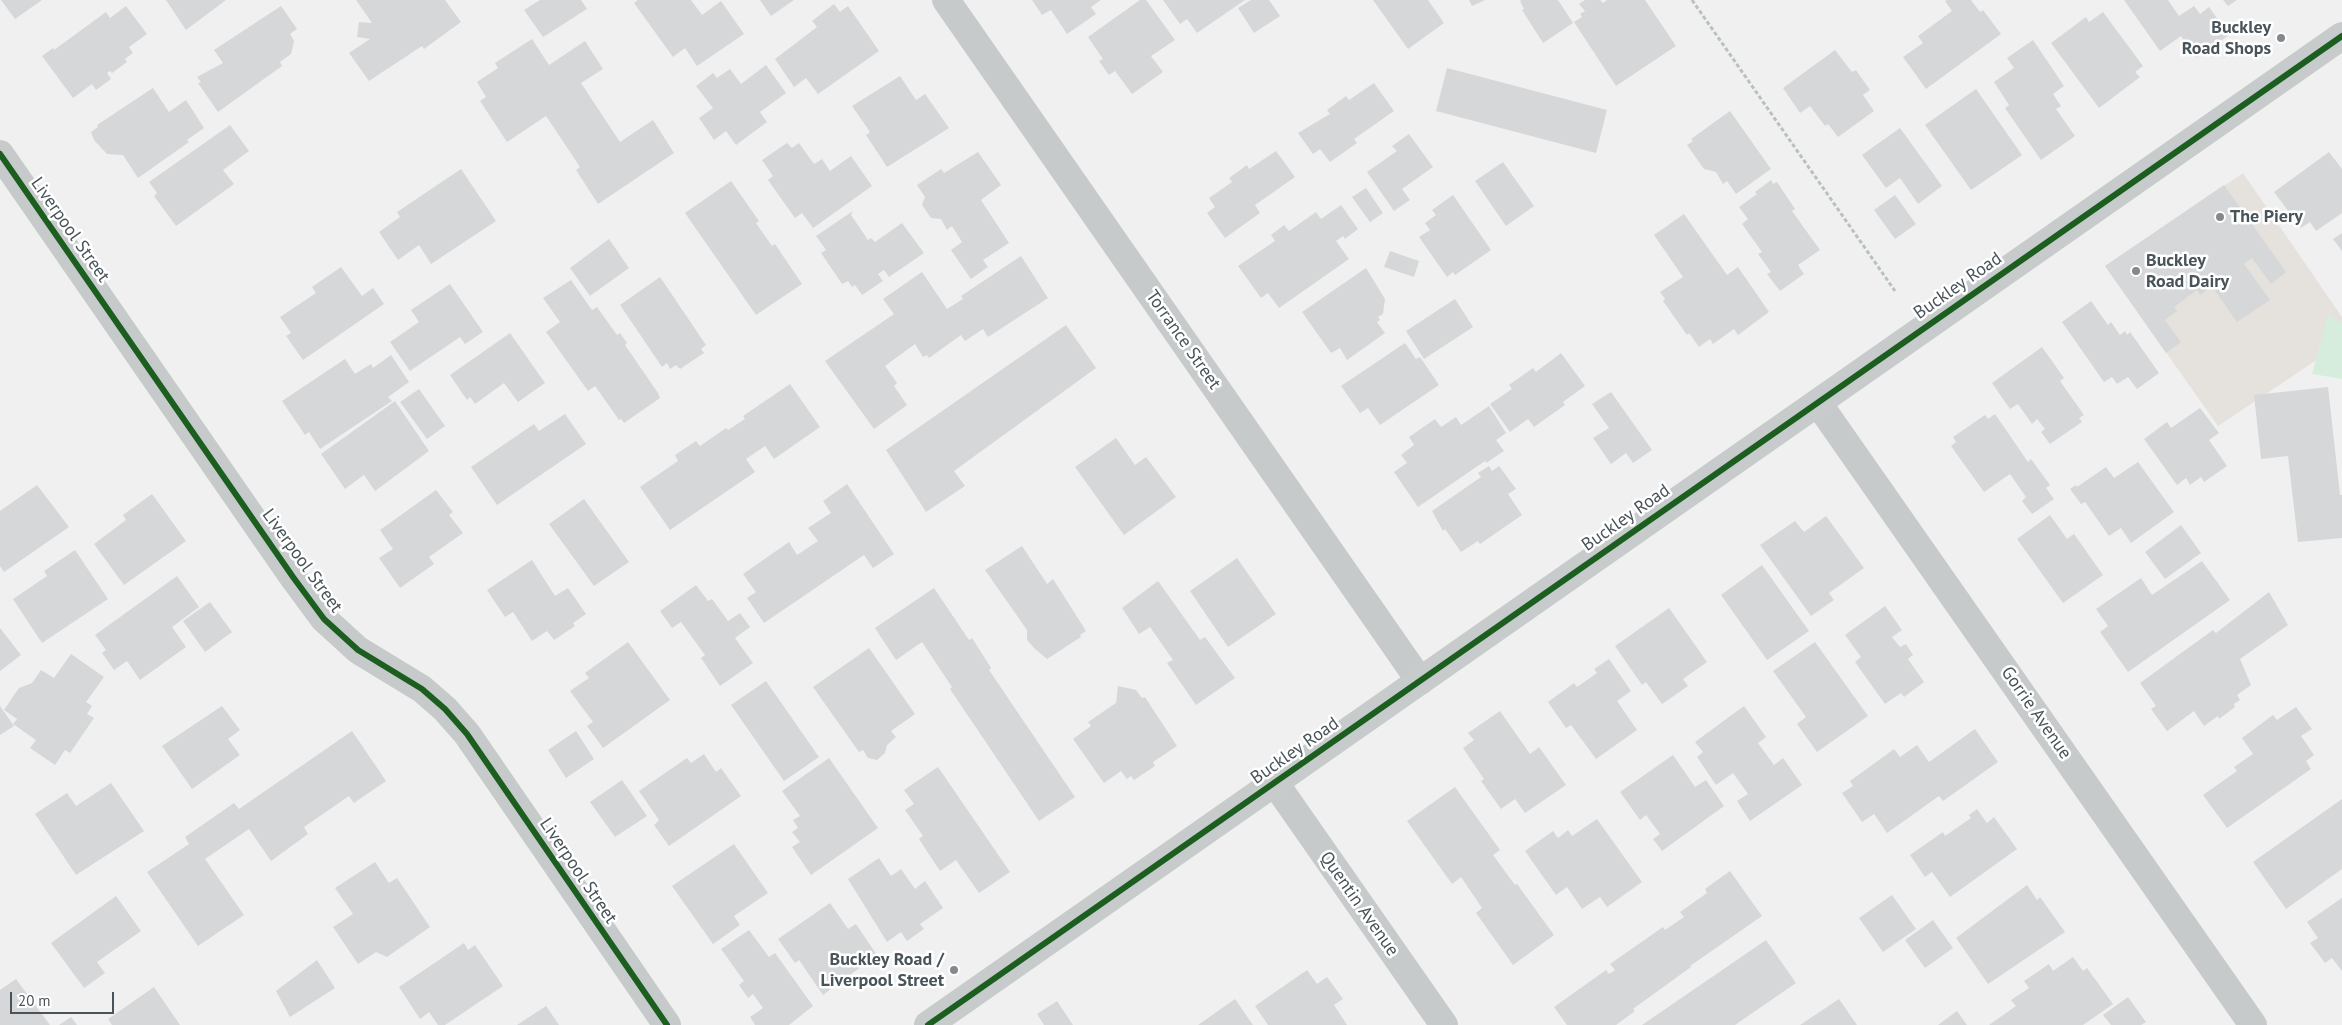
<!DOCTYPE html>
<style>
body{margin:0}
#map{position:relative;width:2342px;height:1025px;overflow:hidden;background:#f0f0f0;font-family:"PT Sans",sans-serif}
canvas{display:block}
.scale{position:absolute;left:10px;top:992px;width:104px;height:22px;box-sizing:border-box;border:2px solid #48535a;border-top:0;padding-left:6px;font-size:15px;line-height:18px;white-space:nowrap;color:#48535a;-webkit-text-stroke:4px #fff;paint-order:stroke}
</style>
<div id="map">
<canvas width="2342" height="1025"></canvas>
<div class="scale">20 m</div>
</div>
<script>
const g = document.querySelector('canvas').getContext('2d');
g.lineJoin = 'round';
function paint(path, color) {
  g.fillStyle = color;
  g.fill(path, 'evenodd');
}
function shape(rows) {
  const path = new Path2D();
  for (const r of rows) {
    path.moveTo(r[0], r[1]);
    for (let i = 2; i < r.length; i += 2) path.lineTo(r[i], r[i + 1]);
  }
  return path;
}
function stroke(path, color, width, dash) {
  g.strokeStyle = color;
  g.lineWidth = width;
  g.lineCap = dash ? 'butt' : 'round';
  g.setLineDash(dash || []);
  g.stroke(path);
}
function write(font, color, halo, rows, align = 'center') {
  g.font = font + ' "PT Sans",sans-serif';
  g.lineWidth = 5;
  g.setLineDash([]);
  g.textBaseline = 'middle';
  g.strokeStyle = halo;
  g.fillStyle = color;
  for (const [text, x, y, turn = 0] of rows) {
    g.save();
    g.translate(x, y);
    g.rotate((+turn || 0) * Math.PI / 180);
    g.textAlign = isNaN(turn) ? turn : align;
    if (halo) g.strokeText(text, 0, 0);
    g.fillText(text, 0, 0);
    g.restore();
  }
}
paint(shape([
 [2243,173,2342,317,2342,343,2218,426,2105,266]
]), '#e5e2de');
paint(shape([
 [2328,315,2342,324,2342,379,2312,374]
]), '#d6edde');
paint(shape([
 [1,0,42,0,15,19],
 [166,0,226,0,186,30],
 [356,0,445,0,461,22,424,49,422,46,369,81,349,53,370,39,357,37,359,22,372,23],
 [540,0,581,0,587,9,543,37,524,10],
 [638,0,691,0,702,15,721,1,744,34,697,66,685,48,673,57,634,3],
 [760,0,794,0,771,16],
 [1032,0,1101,0,1091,7,1096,14,1067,34,1051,10,1042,15],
 [1140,0,1146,0,1175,40,1151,56,1163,72,1132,94,1115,71,1109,75,1099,61,1103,59,1088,37],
 [1163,0,1245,0,1197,33,1187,19,1180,24],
 [1251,0,1269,0,1280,16,1254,33,1238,8],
 [1373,0,1428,0,1444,23,1408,49],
 [1469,0,1485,0,1472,6],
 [1522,0,1558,0,1573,23,1543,43,1522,10,1524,9,1520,1],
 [1585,0,1600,0,1603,3,1607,0,1645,0,1676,46,1616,86,1574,22,1582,17,1580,14,1585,11,1579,4],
 [1947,0,1971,0,1980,12,1983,10,2001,34,1926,89,1903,57,1923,43,1918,36,1952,11,1945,1],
 [2124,0,2168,0,2179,16,2194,6,2200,14,2209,7,2229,35,2196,58,2181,36,2160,51],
 [2223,0,2237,0,2228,6],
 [834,4,840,12,848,6,879,51,818,94,806,78,794,87,775,59,817,27,812,21],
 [126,6,147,34,129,47,133,53,125,59,127,62,112,73,110,71,107,73,111,79,96,90,92,84,73,98,42,56,53,48,54,50,106,12,110,18],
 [281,6,297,29,290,34,294,41,291,54,280,62,282,66,218,112,198,83,201,82,197,77,223,63,214,50],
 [2103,12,2143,66,2135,72,2140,77,2099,108,2051,43,2086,17,2089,22],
 [532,39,549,65,585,41,603,69,581,83,620,142,653,120,674,153,598,204,576,170,580,167,546,116,507,142,480,101,486,97,477,82,498,68,495,63],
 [2033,40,2064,86,2053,94,2061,106,2056,109,2075,136,2041,160,2005,108,2009,105,1994,82,2014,68,2007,58],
 [1835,50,1852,72,1856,70,1870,90,1863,95,1874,111,1838,137,1828,124,1825,126,1810,106,1800,113,1783,88],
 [766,65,786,93,760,112,767,122,736,145,726,131,714,140,699,118,713,108,696,86,713,73,717,78,730,69,741,84],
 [1447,68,1607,110,1596,153,1436,111],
 [900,76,916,100,925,94,949,128,887,167,866,135,870,132,852,106],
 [1374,83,1394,111,1354,139,1357,143,1330,162,1320,149,1313,154,1298,133,1330,114,1327,110,1346,96,1349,100],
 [153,88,169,112,186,100,204,128,187,140,189,142,138,178,123,155,107,154,94,140,91,132,98,127,97,125],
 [1976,89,2022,155,1971,190,1925,125],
 [1730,111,1771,169,1736,194,1727,181,1723,184,1716,172,1704,169,1687,145,1693,141,1691,139],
 [230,125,249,151,223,170,234,184,176,226,154,196,157,193,149,182],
 [1900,128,1942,186,1918,204,1900,178,1886,188,1862,155],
 [1409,134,1433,167,1402,189,1410,200,1394,211,1367,172,1397,151,1392,146],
 [787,143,792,148,799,143,814,164,822,159,830,171,851,156,872,186,813,228,802,213,795,218,768,180,773,176,762,160],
 [1276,151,1295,177,1255,205,1260,213,1225,238,1207,213,1215,207,1209,198,1232,182,1229,178,1247,165,1249,169],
 [978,152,1001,185,981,200,1009,243,983,260,988,267,971,279,951,250,962,242,952,226,947,230,941,219,931,218,922,205,925,197,917,185,941,169,944,173],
 [2329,152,2342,169,2342,213,2316,231,2310,222,2301,228,2274,192],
 [1503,162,1534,206,1506,226,1475,181],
 [461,169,496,221,431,264,419,245,398,260,379,232,400,217,397,212],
 [1771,180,1773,184,1777,182,1795,209,1792,211,1820,250,1798,265,1804,274,1780,291,1767,274,1771,272,1758,254,1762,252,1742,224,1748,219,1739,207,1757,194,1755,192],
 [731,181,759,221,756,223,772,246,775,244,802,284,756,315,685,213],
 [2224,185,2286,272,2271,284,2252,258,2244,264,2270,300,2237,322,2212,286,2200,295,2197,290,2174,307,2177,311,2165,320,2181,342,2166,353,2105,266],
 [1366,188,1383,213,1370,222,1352,197],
 [1453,195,1491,250,1455,275,1453,272,1447,277,1419,237,1430,230,1425,223,1436,215,1432,210],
 [1895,195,1916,224,1895,239,1874,210],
 [1341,205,1358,229,1345,239,1343,236,1336,241,1349,259,1279,308,1268,293,1261,298,1238,266,1275,241,1271,235,1284,225,1289,231,1316,212,1321,219],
 [853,211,851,215,868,240,871,238,875,242,902,223,924,253,889,277,884,270,878,274,883,281,862,295,855,285,852,287,848,281,842,284,821,253,826,250,816,236],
 [1684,214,1727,275,1738,267,1769,312,1738,335,1734,329,1713,344,1710,339,1699,347,1689,333,1687,335,1663,301,1665,299,1660,292,1683,277,1654,235],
 [2342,233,2342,251,2333,239],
 [609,239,629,268,590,296,570,268],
 [1390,251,1419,261,1414,277,1384,267],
 [1021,256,1048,298,988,337,983,329,965,341,961,335,929,358,927,355,923,357,915,344,885,366,897,383,894,386,907,405,874,429,825,361,894,314,883,299,922,272,947,309,963,299,961,296],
 [341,267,362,296,373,288,384,304,303,360,286,336,291,333,280,317,316,293,312,287],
 [1366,268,1385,299,1383,314,1378,317,1380,320,1377,322,1385,333,1347,360,1340,348,1331,353,1302,312],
 [660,277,706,345,701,349,704,353,680,369,676,365,670,369,667,363,662,367,620,305],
 [571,280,592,310,597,307,617,335,620,333,627,343,625,345,658,393,660,398,624,423,621,419,619,420,595,386,588,391,546,332,560,322,543,298],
 [450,284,483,332,465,344,460,337,410,371,390,342,419,322,411,310],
 [1455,299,1473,327,1424,359,1406,331],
 [2091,301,2108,325,2111,322,2120,335,2125,331,2127,335,2130,332,2159,373,2137,389,2128,377,2117,384,2112,377,2104,382,2062,322],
 [1066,325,1096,368,954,471,965,486,926,512,886,450],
 [510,333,545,383,518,402,504,383,475,404,470,397,467,400,450,375],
 [1405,343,1416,359,1420,357,1439,385,1380,425,1368,408,1360,413,1341,386],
 [2042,347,2064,378,2060,381,2084,415,2079,418,2082,422,2050,444,2041,432,2045,429,2037,419,2032,424,2018,404,2010,409,1992,383],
 [1561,353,1585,386,1563,402,1565,405,1534,427,1528,419,1510,432,1490,404,1512,389,1509,385,1533,368,1536,372],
 [391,355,409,382,388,397,392,401,320,449,309,432,305,435,282,401,345,359,355,374,371,364,373,368],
 [790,384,820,427,774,459,765,446,746,459,755,472,670,530,640,487,678,461,675,455,696,441,700,446,726,428,728,430,745,419,743,416],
 [2328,387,2340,495,2342,495,2342,538,2298,542,2288,456,2261,459,2254,395],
 [419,389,445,426,427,439,400,402],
 [1611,392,1652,450,1633,463,1626,453,1611,464,1593,438,1609,428,1592,404],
 [395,401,429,451,375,491,364,475,345,489,321,454],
 [1489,406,1506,433,1496,440,1504,451,1486,463,1485,461,1418,507,1394,472,1407,463,1401,455,1414,445,1409,437,1435,419,1441,427,1456,417,1461,425],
 [2200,408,2219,433,2209,440,2227,466,2204,482,2201,477,2190,485,2186,478,2177,485,2144,439,2167,422,2171,428],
 [565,414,586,444,497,505,471,467,534,424,539,431],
 [1995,414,2028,462,2031,459,2050,485,2046,488,2054,499,2032,514,2022,501,2026,497,2010,474,1984,492,1951,446,1956,442,1953,437,1985,415,1988,419],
 [1116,438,1135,465,1146,457,1176,497,1124,535,1075,467],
 [2138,462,2174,512,2131,543,2121,528,2109,536,2085,502,2081,504,2070,489,2076,485,2077,487,2106,467,2114,478],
 [1489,466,1492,471,1499,466,1516,489,1508,494,1522,515,1480,544,1478,541,1461,552,1445,529,1443,531,1432,511,1481,477,1478,473],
 [847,484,894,554,873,568,864,555,764,623,747,598,756,592,743,574,789,542,797,555,818,541,808,528,831,513,823,501],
 [37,485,69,527,4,572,0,566,0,511],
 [436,490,453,512,449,515,463,533,429,557,434,564,400,588,379,558,393,549,380,530],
 [152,494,186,541,124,585,94,544,126,520,123,515],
 [584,499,629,562,594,586,549,524],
 [2050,515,2067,539,2074,534,2103,575,2063,603,2017,539],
 [1826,516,1864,568,1829,593,1834,600,1811,616,1760,545,1795,521,1804,532],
 [2181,525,2201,553,2165,579,2145,552],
 [1022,546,1047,584,1053,579,1086,631,1080,635,1081,637,1047,659,1034,648,1027,640,1027,630,985,570],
 [75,550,108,599,42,643,13,599,47,576,44,571],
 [1237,558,1276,614,1228,647,1190,591],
 [532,560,555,596,568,588,586,614,573,623,575,626,554,640,547,631,532,641,513,612,505,617,487,590],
 [2202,561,2230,600,2128,672,2100,632,2108,626,2096,609,2141,578,2152,595],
 [1762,565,1809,631,1767,660,1721,595],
 [177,576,199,607,172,627,186,647,140,680,127,661,114,670,102,653,106,650,95,635],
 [1158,581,1200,640,1205,637,1235,678,1196,705,1167,663,1173,660,1150,627,1139,634,1122,608],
 [696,585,708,601,712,599,728,621,740,613,750,627,735,638,753,663,720,686,701,658,705,655,681,622,672,628,660,611],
 [934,588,969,640,972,638,991,668,989,670,1075,797,1039,821,950,689,952,687,922,642,896,660,875,628],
 [2269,592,2288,625,2240,659,2251,685,2237,695,2240,700,2234,704,2235,707,2219,719,2218,716,2204,726,2194,711,2167,731,2151,709,2156,706,2140,683,2213,630,2216,633],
 [210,602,232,632,205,652,183,621],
 [1885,606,1902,630,1892,637,1900,647,1906,644,1913,655,1908,659,1924,682,1904,697,1901,693,1885,704,1855,662,1861,657,1845,635],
 [1669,608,1707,662,1683,679,1688,686,1662,704,1646,682,1642,685,1615,646],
 [0,628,21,655,0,671],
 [628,642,670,700,603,748,587,726,593,722,570,691,589,678,585,673],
 [1815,642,1868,716,1817,752,1797,724,1806,717,1773,671],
 [869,648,915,714,891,731,896,737,887,745,885,753,877,760,868,758,863,750,859,752,813,687],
 [71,654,104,677,86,702,92,706,87,714,94,718,70,753,65,750,55,765,30,748,36,740,13,724,17,719,4,710,19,688,32,683,41,670,54,678],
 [1609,659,1631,691,1617,701,1637,730,1596,759,1571,725,1566,728,1548,702,1574,683,1577,687,1597,673,1594,669],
 [766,681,819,757,784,781,731,705],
 [1118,686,1136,690,1142,698,1145,697,1177,746,1153,762,1155,766,1134,780,1131,776,1127,779,1121,771,1104,783,1073,739,1091,726,1088,722,1116,703],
 [0,706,14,726,0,735],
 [222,706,240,730,228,739,240,755,192,789,162,746],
 [1744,706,1766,737,1758,743,1774,765,1783,758,1802,785,1750,821,1737,801,1748,794,1733,773,1716,785,1697,757,1703,752,1695,742],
 [2296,707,2312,729,2301,736,2314,755,2306,761,2311,769,2227,828,2203,795,2237,771,2234,767,2253,754,2242,738,2273,715,2277,720],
 [1500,711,1530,754,1539,747,1566,785,1525,813,1515,799,1501,809,1481,781,1484,779,1463,748,1474,740,1468,733],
 [1975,729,1998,762,1943,801,1939,796,1887,833,1874,814,1862,822,1842,793,1853,786,1850,781,1894,749,1900,757,1917,745,1929,762],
 [352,731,386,781,354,803,349,796,304,827,308,834,271,861,249,829,205,859,244,915,198,946,147,872,189,844,185,837,234,803,239,809],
 [576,731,594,759,566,778,548,750],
 [704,754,716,772,721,768,741,796,669,846,654,825,659,820,639,791,687,758,691,763],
 [1673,755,1695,787,1706,780,1724,806,1662,851,1653,839,1660,834,1646,815,1640,820,1620,792],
 [829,758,878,828,811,875,792,847,800,842,792,832,798,828,793,820,800,816,782,791],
 [938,767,1010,872,979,893,956,860,940,871,919,839,923,836,905,810,914,804,904,790],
 [622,780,647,816,615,837,590,802],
 [111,783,144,831,76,875,35,814,67,793,76,806],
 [1455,787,1500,850,1493,855,1515,885,1517,884,1554,935,1513,965,1476,913,1482,908,1461,877,1452,884,1407,821],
 [2342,799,2342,869,2286,909,2253,862],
 [1977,809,1987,823,1994,817,2017,849,1950,897,1932,872,1925,877,1910,855,1943,832,1945,836,1971,818,1969,815],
 [1597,819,1642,882,1607,907,1600,897,1582,909,1567,887,1556,895,1525,851,1553,831,1558,838,1568,830,1572,836],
 [734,844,768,893,734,916,740,925,713,944,672,886],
 [879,858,891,876,901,869,915,889,925,881,943,908,920,924,924,929,907,941,901,932,887,942,848,879],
 [375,862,389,883,397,878,430,927,387,957,376,952,358,964,333,927,353,914,335,888],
 [1730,871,1762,916,1690,966,1691,967,1633,1009,1635,1011,1616,1025,1567,1025,1554,1007,1606,970,1609,974,1615,970,1610,964,1663,927,1665,930,1684,917,1680,912,1707,893,1705,889],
 [2027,885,2037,900,2040,897,2065,932,1988,984,1956,938],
 [1892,895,1916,929,1883,952,1859,918],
 [116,896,141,931,97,962,105,973,84,988,51,943],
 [2342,898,2342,971,2332,958,2325,963,2310,943,2318,938,2307,922],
 [830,903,848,929,856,924,877,955,823,995,799,960,795,963,778,939],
 [1933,920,1953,948,1925,968,1905,940],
 [749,930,769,957,775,953,813,1006,789,1025,755,1025,750,1017,763,1008,753,994,748,998,739,985,744,981,721,949],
 [1766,940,1796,983,1735,1025,1642,1025],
 [464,943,468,950,475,945,503,986,445,1025,438,1025,429,1012,420,1019,399,987],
 [2073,957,2083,971,2087,968,2113,1004,2083,1025,1989,1025,2016,1006,2011,1000,2029,988,2024,981,2049,964,2053,971],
 [317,960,335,988,290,1017,276,991],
 [1307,970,1317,984,1327,977,1343,999,1334,1005,1347,1025,1268,1025,1255,1006],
 [16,979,50,1025,0,1025,0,990],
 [154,987,180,1025,112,1025,108,1019],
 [2128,997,2146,1022,2141,1025,2111,1025,2103,1015],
 [1235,999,1253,1025,1198,1025],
 [1839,999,1857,1025,1800,1025],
 [1057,1001,1073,1025,1044,1025,1037,1014],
 [546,1006,559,1025,517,1025],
 [1957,1011,1967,1025,1938,1025],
 [71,1017,77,1025,59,1025]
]), '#d6d7d8');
stroke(shape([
 [1692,0,1895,291]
]), '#b7c2be', 3, [4, 2.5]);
stroke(shape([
 [946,0,1420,681],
 [0,154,293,577,324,619,358,650,422,689,445,709,467,734,667,1025],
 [1818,403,2253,1025],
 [1275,783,1444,1025]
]), '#c7cacb', 28);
stroke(shape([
 [928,1025,2342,36]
]), '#c8cbcc', 28);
stroke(shape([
 [0,154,293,577,324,619,358,650,422,689,445,709,467,734,667,1025],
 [928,1025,2342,36]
]), '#1b5e20', 6);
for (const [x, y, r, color] of [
 [2281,38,5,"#838a8e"],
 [2220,217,5,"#838a8e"],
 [2136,271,5,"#838a8e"],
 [954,970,5,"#838a8e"]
]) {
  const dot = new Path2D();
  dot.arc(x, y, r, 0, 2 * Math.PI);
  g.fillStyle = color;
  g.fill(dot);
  stroke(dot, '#fff', 2);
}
write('bold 18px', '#48535a', '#fff', [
 ["Buckley",2271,28],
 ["Road Shops",2271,49],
 ["The Piery",2230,217,"left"],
 ["Buckley",2146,261,"left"],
 ["Road Dairy",2146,282,"left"],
 ["Buckley Road /",944,960],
 ["Liverpool Street",944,981]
], 'right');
write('18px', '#48535a', '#fff', [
 ["Liverpool Street",70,230,55],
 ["Buckley Road",1958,286,-35],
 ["Torrance Street",1183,340,55],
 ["Buckley Road",1626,518,-35],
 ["Liverpool Street",302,561,54],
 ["Gorrie Avenue",2036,713,55],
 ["Buckley Road",1295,751,-35],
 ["Liverpool Street",578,871,56],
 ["Quentin Avenue",1359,904,55]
]);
</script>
